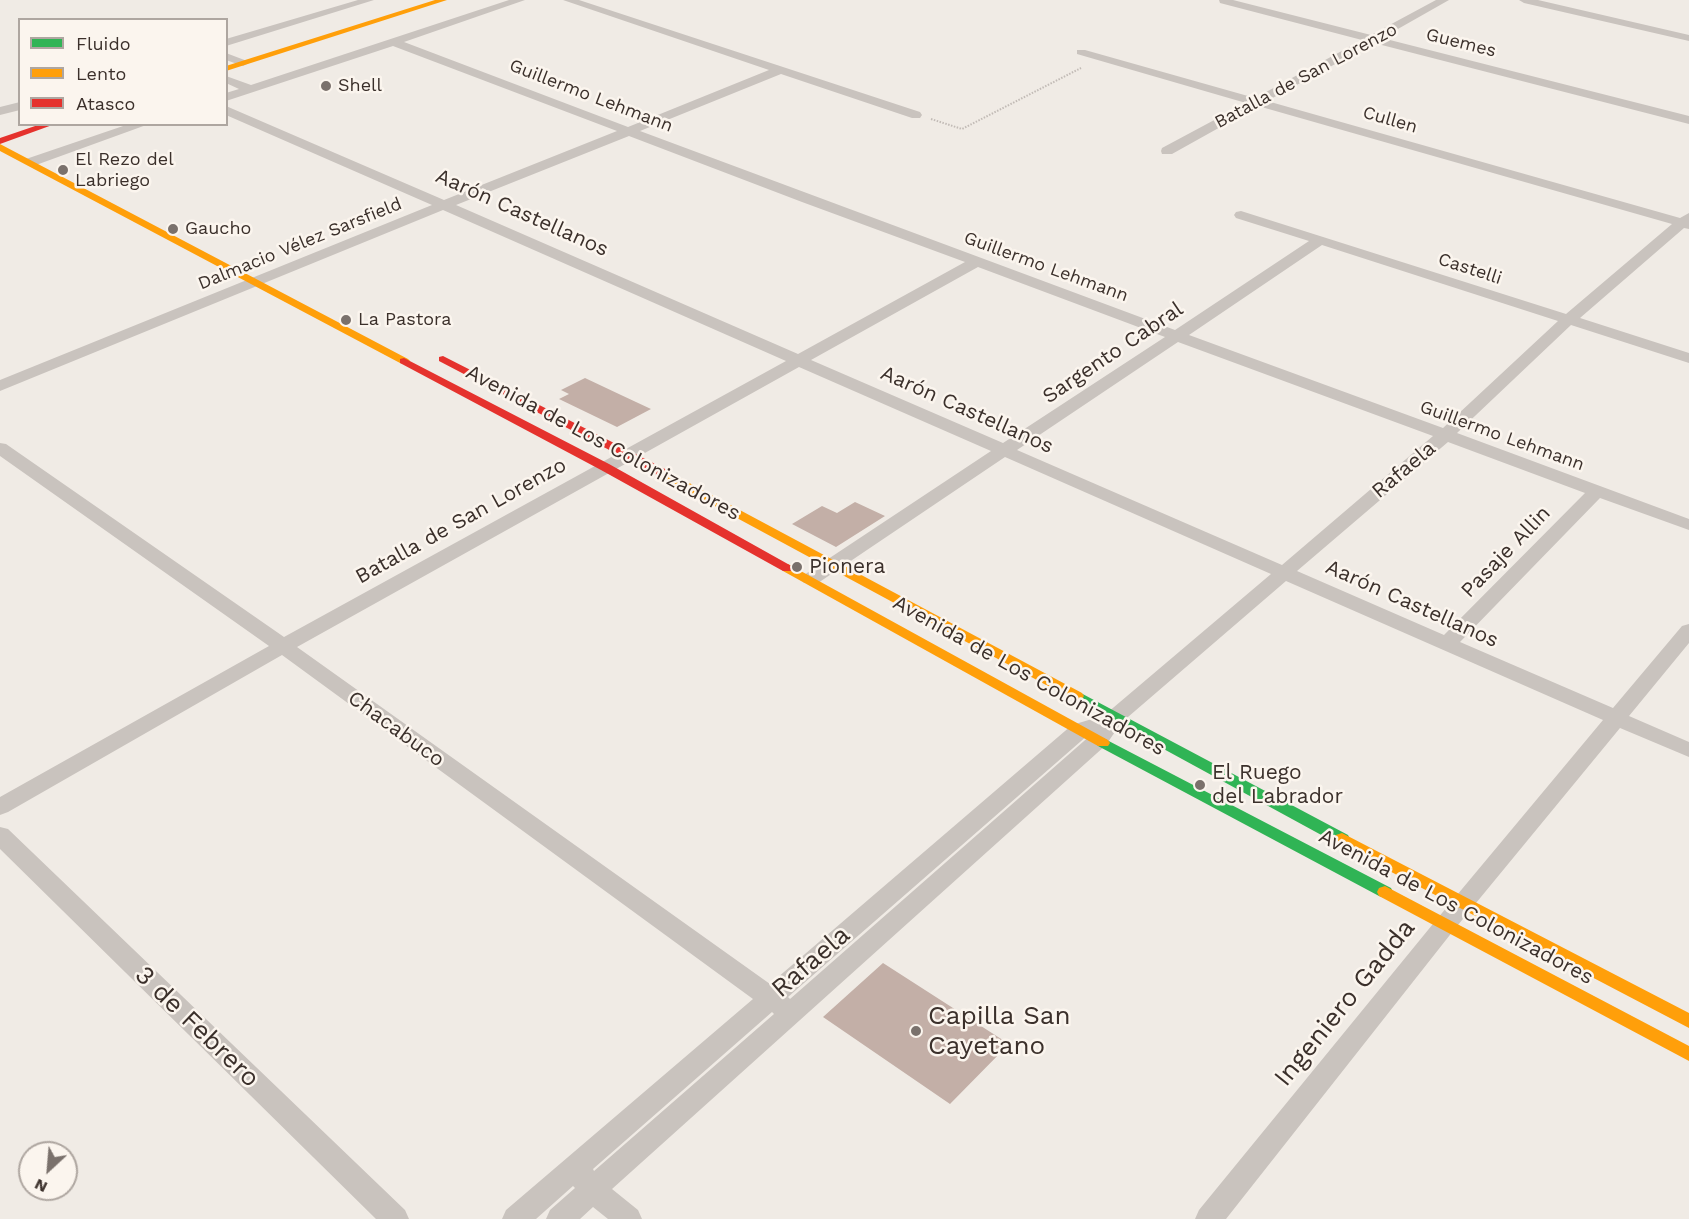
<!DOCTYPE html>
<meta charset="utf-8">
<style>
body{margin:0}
#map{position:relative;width:1689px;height:1219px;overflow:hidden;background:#f0ebe5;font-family:"Work Sans",sans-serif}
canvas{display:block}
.legend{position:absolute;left:18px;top:18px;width:210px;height:108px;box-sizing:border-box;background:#fbf5ee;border:2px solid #aea6a0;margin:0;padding:8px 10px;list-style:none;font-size:18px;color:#3b302b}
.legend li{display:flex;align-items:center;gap:12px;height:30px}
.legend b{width:30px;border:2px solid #aea6a0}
.north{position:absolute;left:18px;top:1141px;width:60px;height:60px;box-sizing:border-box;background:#fbf5ee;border:2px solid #aea6a0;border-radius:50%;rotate:206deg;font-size:16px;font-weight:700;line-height:24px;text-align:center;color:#3b302b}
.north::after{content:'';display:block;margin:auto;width:21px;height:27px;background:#7a716c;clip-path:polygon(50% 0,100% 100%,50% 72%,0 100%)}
</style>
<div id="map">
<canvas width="1689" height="1219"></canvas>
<ul class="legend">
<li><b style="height:8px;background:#30b455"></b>Fluido</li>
<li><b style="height:8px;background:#ff9f0a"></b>Lento</li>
<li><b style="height:8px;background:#e5322d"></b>Atasco</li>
</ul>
<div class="north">N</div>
</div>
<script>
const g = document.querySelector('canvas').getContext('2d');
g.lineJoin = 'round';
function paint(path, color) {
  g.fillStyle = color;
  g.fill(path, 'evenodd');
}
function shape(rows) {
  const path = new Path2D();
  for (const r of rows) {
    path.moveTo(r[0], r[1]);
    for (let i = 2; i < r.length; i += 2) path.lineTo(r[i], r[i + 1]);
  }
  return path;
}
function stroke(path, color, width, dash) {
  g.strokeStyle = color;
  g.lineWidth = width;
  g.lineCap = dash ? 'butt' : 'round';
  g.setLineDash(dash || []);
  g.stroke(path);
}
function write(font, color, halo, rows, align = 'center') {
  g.font = font + ' "Work Sans",sans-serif';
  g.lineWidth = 5;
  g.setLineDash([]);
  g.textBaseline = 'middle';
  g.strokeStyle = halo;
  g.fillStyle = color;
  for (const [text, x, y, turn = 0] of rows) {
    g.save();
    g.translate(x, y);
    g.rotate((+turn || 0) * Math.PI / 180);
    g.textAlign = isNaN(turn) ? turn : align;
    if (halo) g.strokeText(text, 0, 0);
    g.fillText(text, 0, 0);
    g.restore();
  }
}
paint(shape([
 [585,378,621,395,651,409,617,427,559,399,569,394,561,390],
 [855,502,885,516,836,547,792,524,822,506,837,513],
 [883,963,1009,1044,950,1104,823,1017]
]), '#c3afa7');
stroke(shape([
 [931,119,962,129,1081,68]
]), '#c2bbb6', 2, [1.5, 1.5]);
paint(shape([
 [358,0,374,0,226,46,226,39,358,0],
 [509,0,525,0,404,42,628,127,769,70,563,0,579,0,920,112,922,115,920,118,912,118,781,74,640,131,1175,330,1309,241,1236,218,1234,215,1236,212,1241,211,1566,314,1672,224,1258,106,1172,154,1162,154,1161,151,1162,148,1246,103,1077,54,1077,50,1085,50,1255,98,1362,40,1220,3,1219,0,1233,0,1371,35,1436,0,1449,0,1382,38,1689,116,1689,124,1374,43,1267,101,1680,218,1689,213,1689,229,1684,228,1580,318,1689,353,1689,363,1571,325,1457,433,1689,519,1689,530,1600,498,1460,642,1613,708,1682,626,1689,624,1689,643,1629,716,1689,742,1689,757,1620,728,1453,931,1226,1219,1195,1219,1199,1210,1437,919,1603,720,1286,581,1121,723,1106,745,612,1189,638,1210,642,1219,608,1219,593,1207,580,1219,546,1219,550,1210,575,1188,573,1186,536,1219,502,1219,506,1210,753,999,282,655,8,812,0,815,0,797,269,646,0,456,0,443,6,444,284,637,786,361,443,210,0,391,0,380,432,205,226,115,226,106,444,200,617,131,393,46,226,101,226,93,239,89,226,83,226,76,251,85,509,0],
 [629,136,802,202,965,262,798,354,456,205,629,136],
 [1322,245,1558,321,1443,428,1189,335,1322,245],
 [978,267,1165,337,1003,443,811,360,978,267],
 [1178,342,1433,436,1282,565,1017,450,1178,342],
 [799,367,991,451,804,575,801,579,804,583,818,583,1005,457,1271,574,1107,713,1100,722,1092,719,1072,725,770,984,297,647,799,367],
 [1448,442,1585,493,1444,635,1297,571,1448,442],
 [1092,734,790,999,788,997,1088,735,1092,734],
 [772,1012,774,1014,594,1171,593,1169,772,1012],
 [1519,0,1538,0,1689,35,1689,41,1524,3,1519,0],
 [226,53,247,61,249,63,243,66,226,60,226,53],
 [20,102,20,110,0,115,0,107,20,102],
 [129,124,149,124,36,165,31,166,24,162,26,159,129,124],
 [0,827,8,829,405,1210,409,1219,376,1219,0,849,0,827]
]), '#c9c3be');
paint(shape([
 [1077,691,1348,835,1350,839,1348,843,1342,845,1336,843,1072,699,1070,696,1077,691],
 [1103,738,1391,888,1393,892,1391,896,1385,898,1379,896,1098,746,1096,743,1098,740,1103,738]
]), '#30b455');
paint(shape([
 [435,0,447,0,226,71,226,66,435,0],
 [0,144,408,359,410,361,404,364,400,363,0,151,0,144],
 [665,470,1082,693,1084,696,1082,699,1072,699,661,477,659,474,665,470],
 [788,564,1108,740,1110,743,1108,746,1098,746,783,571,781,568,783,565,788,564],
 [1342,833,1689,1013,1689,1028,1336,843,1334,839,1336,835,1342,833],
 [1385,886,1689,1046,1689,1061,1379,896,1377,892,1379,888,1385,886]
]), '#ff9f0a');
paint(shape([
 [41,124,55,124,0,144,0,138,41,124],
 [443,356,669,471,671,474,669,477,661,477,439,361,439,357,443,356],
 [404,358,609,464,795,568,793,571,783,571,601,470,400,363,400,359,404,358]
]), '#e5322d');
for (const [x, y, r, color] of [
 [326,86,6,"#7a716c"],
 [63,170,6,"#7a716c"],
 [173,229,6,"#7a716c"],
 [346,320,6,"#7a716c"],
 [797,567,6,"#7a716c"],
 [1200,785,6,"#7a716c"],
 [916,1031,6,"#7a716c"]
]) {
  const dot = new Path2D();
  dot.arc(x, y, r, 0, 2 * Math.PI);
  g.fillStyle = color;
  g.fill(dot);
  stroke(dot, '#fbf5ee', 2);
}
write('18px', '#3b302b', '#fbf5ee', [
 ["Guemes",1461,43,14],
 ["Batalla de San Lorenzo",1306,76,-28],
 ["Guillermo Lehmann",591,96,21],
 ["Cullen",1390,120,16],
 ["Dalmacio Vélez Sarsfield",300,244,-22],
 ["Guillermo Lehmann",1046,267,20],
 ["Castelli",1470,269,18],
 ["Guillermo Lehmann",1502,436,20]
]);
write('18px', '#3b302b', '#fbf5ee', [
 ["Shell",338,86],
 ["El Rezo del",75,160],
 ["Labriego",75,181],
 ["Gaucho",185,229],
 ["La Pastora",358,320]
], 'left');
write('21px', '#3b302b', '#fbf5ee', [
 ["Aarón Castellanos",522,213,24],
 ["Sargento Cabral",1113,353,-34],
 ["Aarón Castellanos",967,410,24],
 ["Avenida de Los Colonizadores",603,443,28],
 ["Rafaela",1404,470,-40],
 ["Batalla de San Lorenzo",461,521,-29],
 ["Pasaje Allin",1506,552,-46],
 ["Aarón Castellanos",1412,604,24],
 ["Avenida de Los Colonizadores",1029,676,29],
 ["Chacabuco",396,729,36],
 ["Avenida de Los Colonizadores",1456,907,28]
]);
write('21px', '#3b302b', '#fbf5ee', [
 ["Pionera",809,567],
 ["El Ruego",1212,773],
 ["del Labrador",1212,797]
], 'left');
write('26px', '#3b302b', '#fbf5ee', [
 ["Rafaela",811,962,-41],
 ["Ingeniero Gadda",1345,1003,-51],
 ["3 de Febrero",197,1027,44]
]);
write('26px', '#3b302b', '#fbf5ee', [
 ["Capilla San",928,1016],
 ["Cayetano",928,1046]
], 'left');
</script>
